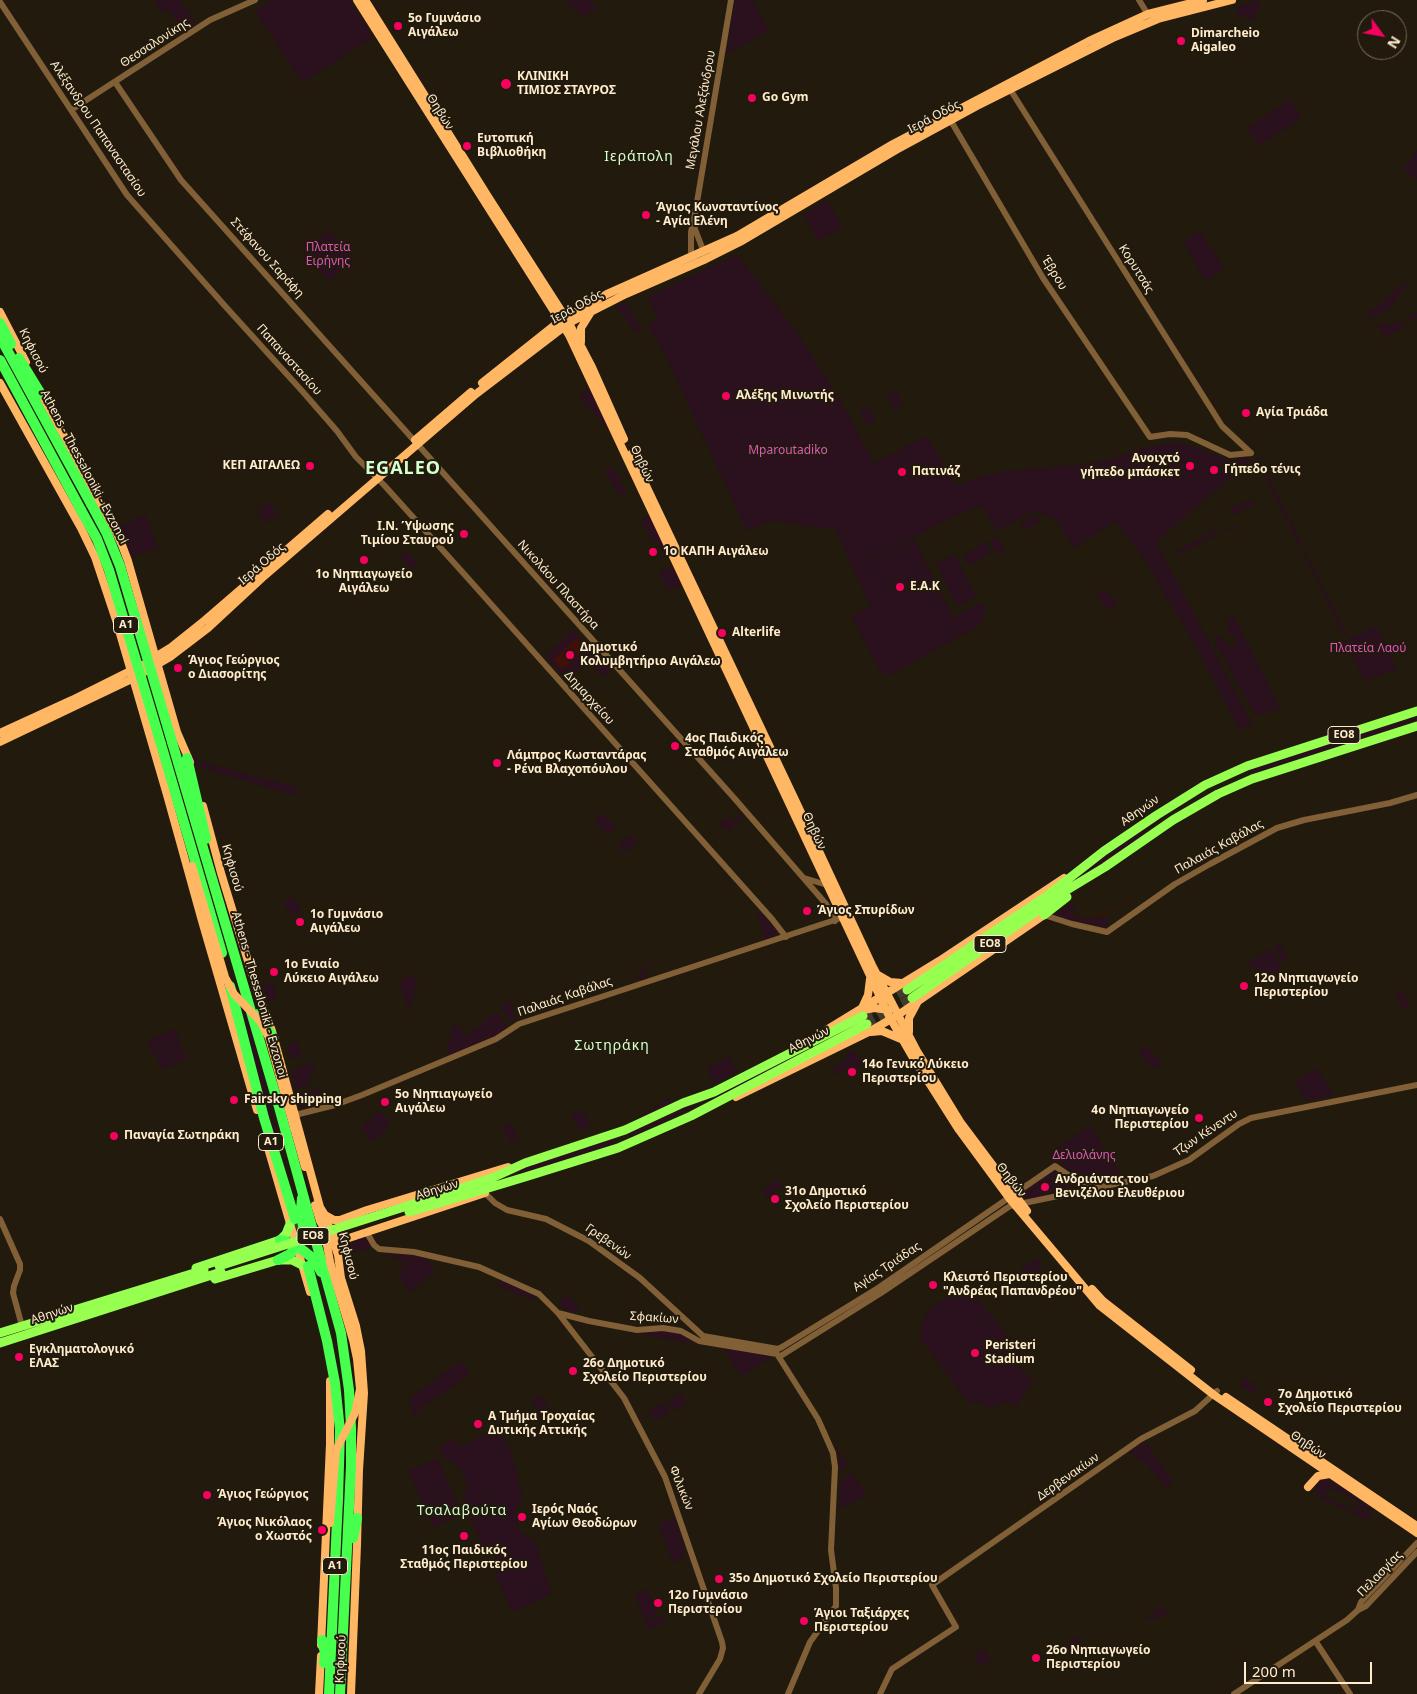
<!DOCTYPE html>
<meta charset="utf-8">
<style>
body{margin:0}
#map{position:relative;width:1417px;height:1694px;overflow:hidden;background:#211a0d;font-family:"Noto Sans",sans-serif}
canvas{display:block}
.north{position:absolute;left:1357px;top:10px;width:50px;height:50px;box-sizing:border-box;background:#211a0d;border:1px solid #7a6e59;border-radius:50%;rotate:122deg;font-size:14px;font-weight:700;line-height:20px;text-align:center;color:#ffeccc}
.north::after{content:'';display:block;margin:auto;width:18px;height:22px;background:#f70060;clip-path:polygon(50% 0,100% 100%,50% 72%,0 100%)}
.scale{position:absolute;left:1244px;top:1662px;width:128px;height:22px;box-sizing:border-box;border:2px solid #ffeccc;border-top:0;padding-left:6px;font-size:15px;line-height:18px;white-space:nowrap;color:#ffeccc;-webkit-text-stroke:4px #211a0d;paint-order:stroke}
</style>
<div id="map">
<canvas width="1417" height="1694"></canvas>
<div class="north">N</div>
<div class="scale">200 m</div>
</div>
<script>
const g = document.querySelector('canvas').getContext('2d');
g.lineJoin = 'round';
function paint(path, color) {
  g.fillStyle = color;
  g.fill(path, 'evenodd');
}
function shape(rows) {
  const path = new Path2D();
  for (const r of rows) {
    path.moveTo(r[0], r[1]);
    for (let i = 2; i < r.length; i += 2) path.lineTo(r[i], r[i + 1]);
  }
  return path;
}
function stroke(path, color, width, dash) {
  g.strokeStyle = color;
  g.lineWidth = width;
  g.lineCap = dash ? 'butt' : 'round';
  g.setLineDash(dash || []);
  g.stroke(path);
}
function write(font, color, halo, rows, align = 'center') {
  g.font = font + ' "Noto Sans",sans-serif';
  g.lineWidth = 4;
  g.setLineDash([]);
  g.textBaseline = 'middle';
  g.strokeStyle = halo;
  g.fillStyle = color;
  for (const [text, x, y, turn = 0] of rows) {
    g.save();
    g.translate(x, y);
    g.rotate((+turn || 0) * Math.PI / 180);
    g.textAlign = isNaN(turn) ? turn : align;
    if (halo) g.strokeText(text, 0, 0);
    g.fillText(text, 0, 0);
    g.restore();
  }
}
paint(shape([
 [154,0,182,0,181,1,195,23,183,30,169,9,162,13],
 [272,0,350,0,373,37,302,83,255,11],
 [564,0,590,0,597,7,585,17],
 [735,0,753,0,769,30,726,54],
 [1258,0,1259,10,1256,11,1256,18,1247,21,1245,15,1239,16,1237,7],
 [1290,99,1302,117,1259,146,1247,128],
 [1417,150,1417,179,1403,170],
 [827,200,843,227,819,241,803,215],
 [328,230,355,259,329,281,302,251],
 [1199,231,1224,268,1205,281,1184,241],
 [737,255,795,329,843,405,874,463,927,436,956,486,973,479,1007,471,1089,464,1108,460,1140,449,1165,444,1181,443,1232,461,1244,457,1250,460,1254,467,1230,477,1156,542,1252,724,1240,731,1196,646,1165,595,1145,560,1115,521,1075,548,1055,519,1034,511,997,531,981,505,953,517,853,568,835,529,769,521,747,531,675,376,665,354,647,324,658,319,648,296],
 [1404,282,1406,285,1388,310,1373,315,1374,321,1379,326,1385,323,1391,325,1398,322,1405,325,1409,321,1409,317,1417,311,1417,317,1387,338,1368,314],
 [625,302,642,331,637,333,616,307],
 [589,388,609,430,579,397],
 [896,391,903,405,894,410,887,395],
 [869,407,876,420,867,425,860,411],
 [1258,455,1302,544,1302,546,1299,545,1257,459],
 [610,467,622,479,619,482,627,491,622,496,613,487,615,485,604,473],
 [1251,499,1254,504,1233,515,1230,509],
 [268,502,278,513,266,523,257,512],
 [145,514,158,548,131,557,119,527],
 [649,514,665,548,665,554,659,546,658,541,654,542,649,535,651,533,648,530,645,531,645,527,640,522],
 [1035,514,1040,522,1025,531,1020,523],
 [1210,524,1216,535,1234,526,1236,529,1234,530,1232,528,1203,542,1201,538,1212,533,1208,525],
 [997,537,1006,551,999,556,989,542],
 [914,539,953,617,983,602,985,606,984,618,979,626,889,675,884,675,881,672,851,616,871,606,853,569],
 [1200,539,1202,543,1180,554,1178,549],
 [984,542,991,552,970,566,963,556],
 [1304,550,1347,635,1346,636,1344,636,1303,552],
 [406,551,417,562,411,568,400,557],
 [955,554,976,596,957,606,936,564],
 [672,566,681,584,668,591,659,572],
 [1104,588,1117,603,1108,610,1096,595],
 [1232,616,1235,618,1280,708,1256,716,1213,639,1220,636,1227,644,1232,646,1236,643,1237,639,1235,636,1229,634,1227,621],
 [1376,626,1397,669,1365,681,1345,641],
 [573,630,595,655,567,680,545,656],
 [601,658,611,670,602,677,592,666],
 [1417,716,1417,720,1250,774,1249,770],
 [192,757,198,758,198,761,204,763,293,786,300,793,298,795,294,795,203,768,194,764],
 [602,812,616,827,607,835,594,820],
 [1169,812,1169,814,1146,830,1139,838,910,995,908,992],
 [740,814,743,817,737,824,733,825,731,831,720,826,721,824,720,823,724,820,726,821,729,817,736,820],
 [632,834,638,841,624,853,618,847],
 [291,897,302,909,294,916,283,904],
 [1072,904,1075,908,1072,916,1087,919,1105,917,1110,923,1103,927,1056,916,1056,914],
 [760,912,778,932,774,936,765,939,757,914],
 [1279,943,1289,958,1283,962,1274,947],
 [1269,949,1281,965,1271,982,1248,964],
 [651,962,653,964,643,973,647,978,640,980,639,976,629,983],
 [409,973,417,980,410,1009,409,1010,399,984],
 [273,982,277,999,267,1002,263,984],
 [1402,990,1410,1005,1403,1009,1395,994],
 [239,991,250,1023,274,1123,276,1134,274,1135,265,1104],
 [509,1000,515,1019,514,1021,511,1021,500,1007],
 [871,1011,875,1019,868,1025,630,1137,628,1133,748,1078,864,1019,866,1021,863,1014],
 [494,1013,496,1013,505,1023,506,1027,501,1033,449,1055,447,1049,454,1023,467,1035,470,1034],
 [175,1029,181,1044,153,1056,147,1041],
 [297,1041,302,1056,292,1060,287,1045],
 [1144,1045,1162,1062,1153,1070,1138,1051],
 [181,1046,187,1059,162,1069,156,1056],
 [854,1050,863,1065,854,1070,849,1063,851,1067,836,1075,833,1067,847,1060,845,1056],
 [728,1056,738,1072,713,1084,707,1068],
 [311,1062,315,1072,308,1075,312,1083,296,1090,292,1082,300,1079,295,1080,291,1071],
 [1316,1068,1334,1095,1307,1101,1295,1082],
 [319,1089,323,1102,300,1108,297,1095],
 [668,1098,672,1104,634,1121],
 [379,1110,387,1119,386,1121,390,1126,373,1142,361,1129],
 [582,1110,591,1125,581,1131,571,1115],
 [509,1122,518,1137,511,1142,501,1127],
 [1090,1126,1119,1171,1116,1177,1092,1179,1080,1177,1067,1169,1050,1152],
 [613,1139,615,1143,519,1174,518,1170],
 [1054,1171,1070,1183,1071,1185,1070,1188,1027,1199,1022,1196,1022,1192],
 [778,1179,783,1186,767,1198,762,1190],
 [361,1238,367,1239,372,1247,348,1255,344,1254,343,1252,347,1246],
 [382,1255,406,1255,426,1258,435,1271,410,1293,398,1275,405,1262],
 [1038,1258,1043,1267,1026,1277,1021,1268],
 [500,1280,536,1296,536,1298,531,1300,497,1285],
 [568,1294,580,1310,572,1313,560,1307,560,1301],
 [960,1295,975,1296,985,1309,986,1309,1024,1359,1018,1364,1028,1376,1034,1380,1016,1407,1007,1402,989,1407,973,1401,969,1404,920,1338,922,1321,932,1308,945,1299],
 [662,1331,685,1335,690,1339,690,1343,641,1334,641,1333],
 [725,1348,769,1356,770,1358,741,1376,724,1350],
 [460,1362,467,1367,469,1374,451,1388,424,1405,420,1411,414,1415,409,1398],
 [1244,1377,1258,1387,1252,1394,1239,1384],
 [680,1393,686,1403,674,1411,668,1402],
 [541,1394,550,1412,540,1417,531,1399],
 [664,1402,670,1412,655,1421,649,1412],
 [499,1423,502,1441,509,1445,521,1490,523,1497,515,1511,519,1529,520,1532,536,1542,551,1594,512,1612,494,1572,501,1569,494,1554,484,1550,463,1500,467,1488,463,1472,457,1464,443,1457,439,1447,452,1438,462,1447,471,1441,485,1435,488,1430],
 [1143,1442,1147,1443,1173,1483,1166,1488,1148,1465,1129,1452],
 [835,1446,848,1465,839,1472,839,1458],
 [438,1458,462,1514,433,1527,409,1471],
 [852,1473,867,1495,842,1507,839,1505,841,1481],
 [1325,1477,1329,1488,1327,1493,1317,1496,1316,1484],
 [1327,1478,1355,1496,1354,1499,1350,1498,1344,1494,1333,1490,1330,1486],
 [1326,1495,1335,1502,1345,1505,1347,1508,1345,1510,1318,1497],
 [1356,1497,1374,1510,1373,1511,1357,1507],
 [1356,1508,1371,1514,1367,1520,1347,1511,1348,1509,1352,1510],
 [673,1516,685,1548,682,1549,685,1556,673,1563,659,1526],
 [648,1589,657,1614,644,1619,635,1594],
 [1162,1606,1169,1614,1149,1620,1147,1618],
 [661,1615,665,1623,648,1630,644,1622],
 [1076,1636,1080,1642,1069,1650,1065,1644],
 [984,1649,990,1660,980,1666,973,1656]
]), '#2b101e');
paint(shape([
 [577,638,586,648,562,670,553,660]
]), '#3e1008');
stroke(shape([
 [1073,915,1082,917,1098,916,1120,907,1134,897]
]), '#3e1008', 1);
stroke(shape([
 [863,1016,907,990],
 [867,1024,912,998]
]), '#423a2a', 9, [9, 4.5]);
stroke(shape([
 [295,1219,308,1266]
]), '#423a2a', 10, [10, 5]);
stroke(shape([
 [1139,0,1150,18],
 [0,2,127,195,225,306,303,392,337,431,356,457,384,485,465,575,772,919,786,937],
 [115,82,181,180,735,799,826,904,835,921],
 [1008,86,1222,426,1251,453],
 [71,110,210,20,255,0],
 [948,116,1043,278,1150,437,1170,434,1187,435,1230,455,1251,453],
 [693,224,705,255],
 [694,260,691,252,691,232,695,214,731,0],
 [804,878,827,885],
 [1044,915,1072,924,1107,932,1175,884,1210,864,1277,828,1304,820,1390,803,1417,795],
 [295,1115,335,1105,362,1095,496,1039,519,1024,847,916],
 [485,1193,495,1203,507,1210,546,1219,589,1241,640,1278,703,1336,778,1349,782,1347,878,1288,1055,1166,1080,1183,1100,1187],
 [0,1219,20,1264,20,1270,14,1286,13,1293,22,1326],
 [367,1233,374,1245,379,1249,414,1252,479,1267,539,1294,558,1313,624,1398,665,1477,722,1642,723,1648,720,1659,699,1694],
 [558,1313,589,1321,637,1330,663,1328,681,1331,699,1341,777,1354],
 [777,1354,818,1419,833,1453,835,1467,831,1550,836,1588,836,1606,810,1642,788,1694],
 [779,1357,881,1293,1010,1206,1153,1176,1189,1160,1239,1124,1251,1118,1417,1085],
 [1358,1610,1361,1602,1417,1543],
 [1316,1642,1350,1694],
 [880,1694,892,1669,956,1627,932,1585,1141,1439,1195,1411,1217,1391],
 [1234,1694,1347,1620,1358,1610,1366,1606,1417,1552]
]), '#815f37', 6);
stroke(shape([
 [357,0,569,335,889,1016,912,1056,959,1130,1009,1198,1099,1305,1214,1395,1417,1533],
 [365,0,489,198,569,323,592,367,624,439],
 [0,312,26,362],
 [581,342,581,328,591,312],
 [0,383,81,528,95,557,116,620,167,795,202,921,257,1110],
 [482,383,560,321,607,294,737,236,893,144,1089,41,1148,14,1203,0],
 [39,390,117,534,122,545,128,561,177,732,190,762],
 [415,440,471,392],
 [631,454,797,804,872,965,917,1051,961,1123,1027,1211],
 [152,659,170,648,205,620,328,514],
 [0,733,72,700,142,665],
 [0,742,132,679,170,657,208,628,262,578,476,394,569,323,626,294,706,259,740,242,896,150,977,106,1115,37,1158,19,1232,0],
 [203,806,221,873,259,997,272,1031,320,1207,325,1215,338,1255,341,1278,356,1326,361,1351,364,1393,359,1470,357,1545,351,1694],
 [878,975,890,982,902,983],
 [862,1008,868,995,870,979],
 [864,1010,874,1008,889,1010],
 [828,1029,939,961,1064,878],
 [871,1032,882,1031,901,1039],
 [909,1032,909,1018,917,1003],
 [736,1097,867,1033,898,1015,1044,915],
 [294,1128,305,1167],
 [265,1138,310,1292],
 [315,1205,320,1221,324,1228,336,1236,349,1238,485,1193],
 [325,1215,334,1220,340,1220,367,1210,508,1167],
 [330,1262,327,1245,332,1233],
 [1092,1289,1103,1301,1191,1370],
 [1226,1397,1417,1526],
 [1308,1487,1318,1476,1330,1474],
 [321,1645,330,1444,330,1381],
 [319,1694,321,1656]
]), '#ffb763', 8);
stroke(shape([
 [1044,915,1067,897],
 [907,990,1044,898,1104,851,1157,815,1205,785,1247,766,1417,711],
 [912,998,1067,890,1105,867,1173,820,1218,794,1252,779,1417,726],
 [407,1206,492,1178,525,1163,625,1130,683,1103,714,1092,863,1016],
 [409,1212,525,1177,618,1148,691,1116,867,1024],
 [196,1268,280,1240,286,1234,290,1224],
 [215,1279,278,1260,292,1260,302,1265],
 [0,1333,204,1270],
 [0,1343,221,1272]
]), '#97ff50', 9);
stroke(shape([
 [0,323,11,344],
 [0,337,91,504],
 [19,358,41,394],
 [0,360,81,510],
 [172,742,279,1107,341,1333,349,1390,351,1428,351,1466,340,1694],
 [161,744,222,953],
 [187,758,206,839],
 [230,986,264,1118,295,1219],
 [258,1014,274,1039],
 [280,1240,292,1243,300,1248,315,1260,321,1272],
 [278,1260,290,1254,300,1241,303,1227,301,1209,302,1198],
 [308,1266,327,1341,335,1383,340,1430,338,1499,329,1694],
 [353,1538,357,1518],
 [322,1640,325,1653,324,1663]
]), '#47ff4d', 10);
stroke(shape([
 [192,866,225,977,234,994,260,1021,269,1038,294,1128],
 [330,1262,353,1340,357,1359,360,1389,355,1413,336,1450,330,1523]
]), '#ffb763', 8);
stroke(shape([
 [219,1266,407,1206]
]), '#97ff50', 9);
stroke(shape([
 [91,504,107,534,120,566,172,742],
 [81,510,97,539,109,570,161,744]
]), '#47ff4d', 10);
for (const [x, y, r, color] of [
 [398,26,5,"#f70060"],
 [1181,41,5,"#f70060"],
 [506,84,6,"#f70060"],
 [752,98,5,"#f70060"],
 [467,146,5,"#f70060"],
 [646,215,5,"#f70060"],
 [726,396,5,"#f70060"],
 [1246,413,5,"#f70060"],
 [310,466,5,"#f70060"],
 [1190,466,5,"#f70060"],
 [1214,470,5,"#f70060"],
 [902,472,5,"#f70060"],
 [464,534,5,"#f70060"],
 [653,552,5,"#f70060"],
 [364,560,5,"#f70060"],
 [900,587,5,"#f70060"],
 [722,633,5,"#f70060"],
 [570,655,5,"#f70060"],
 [178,668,5,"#f70060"],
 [675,746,5,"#f70060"],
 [497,763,5,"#f70060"],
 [807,911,5,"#f70060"],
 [300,922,5,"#f70060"],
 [274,972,5,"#f70060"],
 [1244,986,5,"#f70060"],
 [852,1072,5,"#f70060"],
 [234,1100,5,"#f70060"],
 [385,1102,5,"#f70060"],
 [1199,1118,5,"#f70060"],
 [114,1136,5,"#f70060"],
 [1045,1187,5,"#f70060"],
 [775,1199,5,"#f70060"],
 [933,1285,5,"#f70060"],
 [975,1353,5,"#f70060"],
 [19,1357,5,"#f70060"],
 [573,1371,5,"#f70060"],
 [1268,1402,5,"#f70060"],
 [478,1424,5,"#f70060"],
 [207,1495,5,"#f70060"],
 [522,1517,5,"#f70060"],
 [322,1530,5,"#f70060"],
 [464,1536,5,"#f70060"],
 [719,1579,5,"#f70060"],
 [658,1603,5,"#f70060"],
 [804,1621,5,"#f70060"],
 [1036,1658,5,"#f70060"]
]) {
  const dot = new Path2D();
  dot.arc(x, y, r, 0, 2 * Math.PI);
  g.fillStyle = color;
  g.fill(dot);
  stroke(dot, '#211a0d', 2);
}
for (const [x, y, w] of [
 [126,625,25],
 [1344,735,32],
 [990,944,32],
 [271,1142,25],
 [313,1236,32],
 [335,1566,25]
]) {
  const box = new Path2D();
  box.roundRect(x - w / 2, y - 8.5, w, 17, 4);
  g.fillStyle = '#211a0d';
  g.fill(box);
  stroke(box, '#ffeccc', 1);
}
write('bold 11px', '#ffeccc', null, [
 ["Α1",126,625],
 ["ΕΟ8",1344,735],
 ["ΕΟ8",990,944],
 ["Α1",271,1142],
 ["ΕΟ8",313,1236],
 ["Α1",335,1566]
]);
write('bold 12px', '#ffeccc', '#211a0d', [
 ["5ο Γυμνάσιο",408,19],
 ["Αιγάλεω",408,33],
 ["Dimarcheio",1191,34],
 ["Aigaleo",1191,48],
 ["ΚΛΙΝΙΚΗ",517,77],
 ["ΤΙΜΙΟΣ ΣΤΑΥΡΟΣ",517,91],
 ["Go Gym",762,98],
 ["Ευτοπική",477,139],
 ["Βιβλιοθήκη",477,153],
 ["Άγιος Κωνσταντίνος",656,208],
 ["- Αγία Ελένη",656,222],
 ["Αλέξης Μινωτής",736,396],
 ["Αγία Τριάδα",1256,413],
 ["Ανοιχτό",1180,459,"right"],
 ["γήπεδο μπάσκετ",1180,473,"right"],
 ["ΚΕΠ ΑΙΓΑΛΕΩ",300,466,"right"],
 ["Γήπεδο τένις",1224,470],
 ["Πατινάζ",912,472],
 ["Ι.Ν. Ύψωσης",454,527,"right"],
 ["Τιμίου Σταυρού",454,541,"right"],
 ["1ο ΚΑΠΗ Αιγάλεω",663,552],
 ["1ο Νηπιαγωγείο",364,575,"center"],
 ["Αιγάλεω",364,589,"center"],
 ["E.A.K",910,587],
 ["Alterlife",732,633],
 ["Δημοτικό",580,648],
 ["Κολυμβητήριο Αιγάλεω",580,662],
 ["Άγιος Γεώργιος",188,661],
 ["ο Διασορίτης",188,675],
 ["4ος Παιδικός",685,739],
 ["Σταθμός Αιγάλεω",685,753],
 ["Λάμπρος Κωσταντάρας",507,756],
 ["- Ρένα Βλαχοπόυλου",507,770],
 ["Άγιος Σπυρίδων",817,911],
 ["1ο Γυμνάσιο",310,915],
 ["Αιγάλεω",310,929],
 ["1ο Ενιαίο",284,965],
 ["Λύκειο Αιγάλεω",284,979],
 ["12ο Νηπιαγωγείο",1254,979],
 ["Περιστερίου",1254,993],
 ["14ο Γενικό Λύκειο",862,1065],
 ["Περιστερίου",862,1079],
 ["5ο Νηπιαγωγείο",395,1095],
 ["Αιγάλεω",395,1109],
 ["Fairsky shipping",244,1100],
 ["4ο Νηπιαγωγείο",1189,1111,"right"],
 ["Περιστερίου",1189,1125,"right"],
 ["Παναγία Σωτηράκη",124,1136],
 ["Ανδριάντας του",1055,1180],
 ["Βενιζέλου Ελευθέριου",1055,1194],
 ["31ο Δημοτικό",785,1192],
 ["Σχολείο Περιστερίου",785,1206],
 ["Κλειστό Περιστερίου",943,1278],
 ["\"Ανδρέας Παπανδρέου\"",943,1292],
 ["Peristeri",985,1346],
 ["Stadium",985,1360],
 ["Εγκληματολογικό",29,1350],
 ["ΕΛΑΣ",29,1364],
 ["26ο Δημοτικό",583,1364],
 ["Σχολείο Περιστερίου",583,1378],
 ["7ο Δημοτικό",1278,1395],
 ["Σχολείο Περιστερίου",1278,1409],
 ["Α Τμήμα Τροχαίας",488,1417],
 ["Δυτικής Αττικής",488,1431],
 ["Άγιος Γεώργιος",217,1495],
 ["Ιερός Ναός",532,1510],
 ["Αγίων Θεοδώρων",532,1524],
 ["Άγιος Νικόλαος",312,1523,"right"],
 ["ο Χωστός",312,1537,"right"],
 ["11ος Παιδικός",464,1551,"center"],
 ["Σταθμός Περιστερίου",464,1565,"center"],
 ["35ο Δημοτικό Σχολείο Περιστερίου",729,1579],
 ["12ο Γυμνάσιο",668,1596],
 ["Περιστερίου",668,1610],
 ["Άγιοι Ταξιάρχες",814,1614],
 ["Περιστερίου",814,1628],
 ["26ο Νηπιαγωγείο",1046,1651],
 ["Περιστερίου",1046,1665]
], 'left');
write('12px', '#ffeccc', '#211a0d', [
 ["Θεσσαλονίκης",155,43,-33],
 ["Μεγάλου Αλεξάνδρου",701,110,-80],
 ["Θηβών",440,112,58],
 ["Ιερά Οδός",934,117,-28],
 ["Αλέξανδρου Παπαναστασίου",98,129,56],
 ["Στέφανου Σαράφη",267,258,48],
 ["Κορυτσάς",1136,269,58],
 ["Έβρου",1054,273,58],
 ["Ιερά Οδός",577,307,-29],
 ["Κηφισού",33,351,63],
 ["Παπαναστασίου",289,360,48],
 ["Θηβών",642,464,65],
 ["Athens - Thessaloniki - Evzonoi",84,467,62],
 ["Ιερά Οδός",262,564,-41],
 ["Νικολάου Πλαστήρα",558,585,48],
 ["Δημαρχείου",589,698,48],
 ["Αθηνών",1140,811,-35],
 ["Θηβών",814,831,65],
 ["Παλαιάς Καβάλας",1219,847,-29],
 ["Κηφισού",232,868,74],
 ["Athens - Thessaloniki - Evzonoi",259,995,74],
 ["Παλαιάς Καβάλας",565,997,-19],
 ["Αθηνών",809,1040,-27],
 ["Τζων Κένεντυ",1206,1133,-34],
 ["Θηβών",1011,1180,52],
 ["Αθηνών",437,1190,-17],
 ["Γρεβενών",608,1242,35],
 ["Κηφισού",348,1256,76],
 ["Αγίας Τριάδας",887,1267,-34],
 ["Αθηνών",52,1314,-18],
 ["Σφακίων",654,1318,4],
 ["Θηβών",1308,1445,34],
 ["Δερβενακίων",1068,1477,-35],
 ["Φιλικών",681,1488,68],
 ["Πελασγίας",1380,1574,-46],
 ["Κηφισού",341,1659,-87]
]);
write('12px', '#e057bc', '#211a0d', [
 ["Πλατεία",328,248],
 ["Ειρήνης",328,262],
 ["Mparoutadiko",788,451],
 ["Πλατεία Λαού",1368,649],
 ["Δελιολάνης",1084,1156]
]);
g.letterSpacing = '1px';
write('14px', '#d4ffce', '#211a0d', [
 ["Ιεράπολη",639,157],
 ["Σωτηράκη",612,1046],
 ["Τσαλαβούτα",462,1511]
]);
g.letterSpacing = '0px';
g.letterSpacing = '1px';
write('bold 18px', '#d4ffce', '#211a0d', [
 ["EGALEO",403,469]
]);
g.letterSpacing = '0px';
</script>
